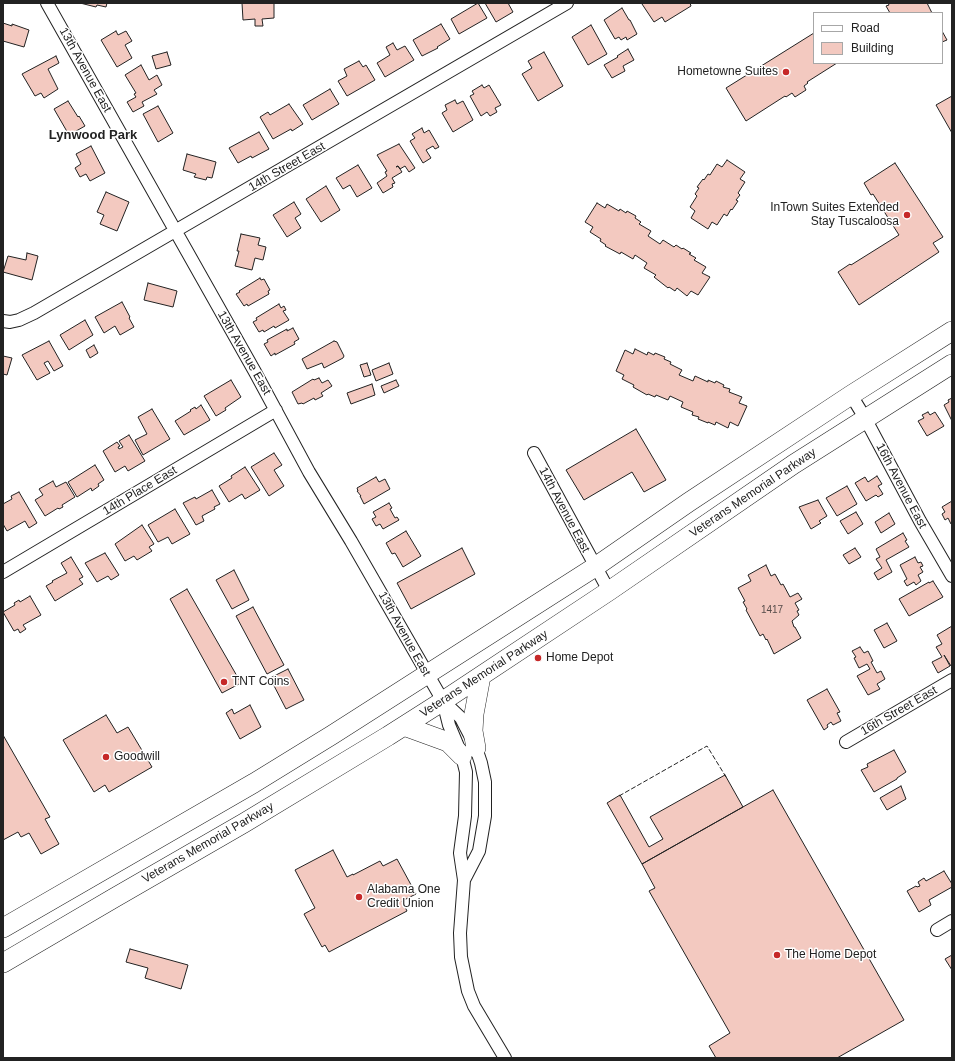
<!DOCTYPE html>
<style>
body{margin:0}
#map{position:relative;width:955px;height:1061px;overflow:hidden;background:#fff;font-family:Arial,sans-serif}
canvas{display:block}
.frame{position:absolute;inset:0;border:4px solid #222;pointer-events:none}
.legend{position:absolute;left:813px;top:12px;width:130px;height:52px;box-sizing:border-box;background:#fff;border:1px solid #a7a7a7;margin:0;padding:5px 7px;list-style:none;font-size:12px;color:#222}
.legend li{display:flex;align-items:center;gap:8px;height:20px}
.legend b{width:20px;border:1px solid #a7a7a7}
</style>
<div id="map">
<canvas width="955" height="1061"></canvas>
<div class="frame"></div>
<ul class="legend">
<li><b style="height:5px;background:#fff"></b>Road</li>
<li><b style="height:11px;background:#f3c9c0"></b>Building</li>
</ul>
</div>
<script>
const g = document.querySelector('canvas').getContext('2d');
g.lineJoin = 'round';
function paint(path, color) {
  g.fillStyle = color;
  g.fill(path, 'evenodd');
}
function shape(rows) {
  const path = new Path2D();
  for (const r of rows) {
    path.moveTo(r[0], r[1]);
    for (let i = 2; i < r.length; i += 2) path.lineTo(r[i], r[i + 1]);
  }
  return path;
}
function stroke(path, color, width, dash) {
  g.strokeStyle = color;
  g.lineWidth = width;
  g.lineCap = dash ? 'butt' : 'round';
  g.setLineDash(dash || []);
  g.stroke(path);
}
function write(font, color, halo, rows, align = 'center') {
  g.font = font + ' Arial,sans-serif';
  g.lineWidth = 3;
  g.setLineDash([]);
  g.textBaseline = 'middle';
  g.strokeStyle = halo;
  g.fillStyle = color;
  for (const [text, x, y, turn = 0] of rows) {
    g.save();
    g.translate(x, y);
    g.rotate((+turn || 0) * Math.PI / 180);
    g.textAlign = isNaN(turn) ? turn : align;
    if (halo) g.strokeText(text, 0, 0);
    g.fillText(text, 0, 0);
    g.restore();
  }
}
const building = shape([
 [80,3,107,3,106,7,97,5,96,7,80,3],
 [242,3,274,3,274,18,262,19,263,26,255,26,255,19,243,20,242,3],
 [478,3,487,18,459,34,451,19,478,3],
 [485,3,508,3,513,12,496,22,485,3],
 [643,3,690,3,691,6,665,22,662,17,654,22,642,4,643,3],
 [888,3,927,3,932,13,890,13,886,6,889,5,888,3],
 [622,8,629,20,630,20,637,34,627,40,626,37,621,40,619,37,615,39,604,20,622,8],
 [3,23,12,26,12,24,29,30,24,47,3,41,3,23],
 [441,24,450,39,437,47,438,48,422,56,413,40,441,24],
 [591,25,607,54,588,65,572,37,591,25],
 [116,31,118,35,126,31,132,41,125,45,132,58,117,67,101,40,116,31],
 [942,31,947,40,942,42,942,31],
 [814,33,814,63,837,63,807,82,808,83,804,86,806,90,795,97,792,93,786,97,785,96,746,121,726,88,814,33],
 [393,43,397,50,405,46,414,60,385,77,377,63,390,55,386,47,393,43],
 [628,49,634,60,623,66,625,71,612,78,604,65,618,57,617,56,628,49],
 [167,52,171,65,156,69,152,56,167,52],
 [544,52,563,86,538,101,522,74,532,68,528,61,544,52],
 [56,56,59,63,48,69,58,89,44,98,41,93,35,96,22,74,56,56],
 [359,61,363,67,366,65,375,80,347,96,338,81,347,76,344,69,359,61],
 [141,65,149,80,157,75,162,85,154,90,157,94,142,102,144,106,133,112,127,102,136,97,134,94,136,93,125,75,141,65],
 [482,85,484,88,489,85,501,105,495,108,497,112,490,116,487,112,481,116,470,96,474,94,472,91,482,85],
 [330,89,339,104,312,120,303,105,330,89],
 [952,96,952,133,936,105,952,96],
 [455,100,457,104,463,101,473,120,453,132,442,113,447,110,445,105,455,100],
 [68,101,78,117,79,116,85,126,69,135,54,109,68,101],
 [289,104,303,124,292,131,291,129,273,139,260,117,268,112,270,115,289,104],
 [158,106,173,133,158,142,143,114,158,106],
 [422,128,424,133,429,130,439,147,435,149,433,146,426,150,431,158,423,163,410,141,415,138,412,134,422,128],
 [259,132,269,149,252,158,251,156,238,163,229,148,259,132],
 [399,144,415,168,409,172,405,166,400,169,398,166,396,167,398,166,402,172,392,178,395,183,392,184,393,187,383,193,377,183,387,176,385,172,387,171,377,155,399,144],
 [91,146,105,173,90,181,86,174,80,177,75,168,81,164,76,154,91,146],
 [187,154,216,162,212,178,207,177,206,180,194,177,196,174,183,170,187,154],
 [727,160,745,172,740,179,745,182,738,193,740,195,736,200,738,201,732,210,731,209,727,216,724,214,717,225,712,222,708,229,691,218,695,211,690,207,697,196,695,194,699,188,697,187,703,179,704,180,708,174,710,175,717,164,722,167,727,160],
 [895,163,943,237,933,243,939,252,859,305,838,272,850,264,851,265,899,235,873,194,871,195,864,183,895,163],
 [358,165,372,188,357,197,350,185,343,189,336,178,358,165],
 [326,186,340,210,321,222,306,199,326,186],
 [106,192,129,202,117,231,100,224,104,215,97,212,106,192],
 [294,202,301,214,295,218,301,228,287,237,273,215,294,202],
 [597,203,605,208,607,204,619,211,620,209,626,213,627,211,636,216,635,218,641,222,639,224,651,231,648,236,660,244,663,240,674,247,676,245,682,249,683,248,691,253,689,254,696,258,694,260,706,267,702,273,710,277,698,295,691,291,687,296,677,288,675,291,669,287,668,288,654,277,656,275,644,268,647,263,635,255,633,259,621,252,620,254,605,246,606,245,600,241,601,239,590,232,593,227,585,222,597,203],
 [241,234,260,238,258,245,266,247,263,260,255,258,252,270,235,266,239,251,237,251,241,234],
 [27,253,38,256,32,280,3,272,8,256,26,260,27,253],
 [260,278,261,280,264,279,270,290,268,291,269,294,248,306,247,304,244,306,236,294,240,292,239,291,260,278],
 [148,283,177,291,173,307,144,300,148,283],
 [122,302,130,317,129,318,134,327,120,335,115,326,104,333,95,317,122,302],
 [279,304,281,308,284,306,286,310,283,311,289,320,275,328,274,326,264,332,263,330,259,332,253,322,257,320,256,318,279,304],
 [85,320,93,335,69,350,60,335,85,320],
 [293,328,299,339,294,342,295,344,275,355,275,353,271,356,264,344,268,342,267,340,287,329,287,331,293,328],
 [49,341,63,366,54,371,48,361,44,363,50,373,37,380,22,355,49,341],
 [334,341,337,342,344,356,343,358,324,368,322,363,307,369,302,359,334,341],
 [94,345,98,353,90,358,86,350,94,345],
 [635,349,647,355,648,352,654,355,655,353,665,357,664,359,671,362,670,364,682,370,679,375,693,381,695,376,708,382,708,380,715,383,716,381,724,385,723,387,730,389,729,392,742,397,739,403,747,406,738,426,730,422,728,428,716,422,715,425,708,422,708,423,698,419,699,417,692,415,693,412,681,407,683,402,670,396,668,400,656,395,655,397,648,394,647,395,633,387,634,385,622,379,624,375,616,371,625,350,633,354,635,349],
 [3,356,12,358,7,375,3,374,3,356],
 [367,363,371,375,364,377,360,365,367,363],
 [389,363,393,374,376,381,372,370,389,363],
 [319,378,322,383,328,380,332,386,321,393,323,396,315,400,314,398,303,404,302,403,298,404,292,392,313,379,314,380,319,378],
 [231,380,241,397,225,408,226,410,216,416,204,396,231,380],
 [396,380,399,386,384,393,381,386,396,380],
 [372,384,375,395,351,404,347,393,372,384],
 [952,398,952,421,944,405,949,402,948,400,952,398],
 [201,405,210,420,184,435,175,421,191,411,190,410,195,407,196,409,201,405],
 [152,409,170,439,143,455,135,440,147,434,138,417,152,409],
 [928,412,930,415,935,412,944,426,927,436,918,421,924,418,922,415,928,412],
 [636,429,666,480,644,492,632,472,584,500,566,470,636,429],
 [129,435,145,461,128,471,125,466,115,472,103,451,117,442,120,446,118,447,119,449,123,447,119,441,129,435],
 [274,453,282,465,274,470,284,486,269,496,251,467,274,453],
 [95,465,104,480,98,484,99,486,92,491,91,488,77,497,68,482,95,465],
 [245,467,260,490,245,499,242,494,229,502,219,486,232,478,231,476,245,467],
 [877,476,882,484,878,486,883,494,878,497,876,495,866,501,855,483,865,477,868,482,877,476],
 [376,477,379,482,385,479,390,489,364,504,360,496,361,496,357,491,358,491,357,488,376,477],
 [53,481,56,487,66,482,75,497,62,505,63,507,59,509,58,508,45,516,35,500,43,495,39,489,53,481],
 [847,486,857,504,837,516,826,498,847,486],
 [212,490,220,504,214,507,215,509,202,516,204,521,196,525,183,503,195,497,196,499,212,490],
 [19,492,37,523,29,528,25,521,7,531,3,524,3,504,12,499,11,496,19,492],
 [818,500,827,516,819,521,821,523,811,529,799,507,818,500],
 [952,501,952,523,951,524,948,518,945,520,942,514,945,512,942,507,952,501],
 [389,503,392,508,390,509,395,518,397,517,399,520,383,529,380,524,376,526,372,519,376,517,373,512,389,503],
 [175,509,190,534,172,544,168,537,158,542,148,525,175,509],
 [856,512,863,524,848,534,840,521,856,512],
 [889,513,895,524,881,533,875,522,889,513],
 [142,525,154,544,149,547,152,551,137,560,134,556,125,561,115,544,142,525],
 [406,531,421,556,403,567,395,553,392,554,386,543,406,531],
 [903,533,907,540,905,541,909,547,886,560,892,572,878,580,874,573,882,568,876,559,880,557,876,549,903,533],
 [462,548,475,574,411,609,397,583,462,548],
 [855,548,861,557,849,564,843,555,855,548],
 [105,553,119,575,111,580,108,576,97,582,85,563,105,553],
 [71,557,83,577,79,579,83,584,55,601,46,586,53,582,52,581,67,573,61,563,71,557],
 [915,557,918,563,921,562,923,566,920,567,923,572,918,575,921,581,916,585,914,582,907,586,904,581,907,579,900,565,915,557],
 [766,565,771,576,775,574,781,585,783,584,790,597,798,593,802,599,795,603,799,610,797,611,799,615,792,621,794,627,795,627,801,638,774,654,767,639,766,640,763,634,760,636,746,610,747,609,743,602,745,601,738,588,751,581,748,575,766,565],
 [234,570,249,600,232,609,216,580,234,570],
 [933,581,943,597,909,616,899,599,929,582,929,583,933,581],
 [187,589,241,683,222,693,170,599,187,589],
 [30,596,41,615,23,625,26,629,20,633,18,629,14,631,3,612,15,605,14,603,19,600,20,602,30,596],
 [253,607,284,665,267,674,236,616,253,607],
 [887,623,897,641,884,648,874,630,887,623],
 [952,626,952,665,951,666,944,655,950,666,938,673,932,662,942,657,936,647,942,644,937,635,952,626],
 [860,647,864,653,868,651,873,661,871,662,877,673,881,671,885,679,877,684,880,689,868,695,857,676,870,669,867,664,859,668,854,658,856,657,852,651,860,647],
 [288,669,304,700,286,709,270,678,288,669],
 [827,689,840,712,837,713,841,721,833,725,831,722,827,725,828,727,824,730,807,700,827,689],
 [250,705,261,727,240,739,226,713,232,709,234,714,250,705],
 [106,715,117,733,128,727,152,767,109,792,105,785,94,792,63,740,106,715],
 [3,735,50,817,45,819,59,844,41,854,29,833,21,837,18,832,3,840,3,735],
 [894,750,906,772,897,778,897,779,874,792,861,770,868,767,867,764,894,750],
 [725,775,743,807,642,864,607,803,620,795,649,847,663,839,650,817,725,775],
 [901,786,906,799,887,810,880,798,901,786],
 [773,790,904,1020,837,1058,716,1058,709,1046,730,1033,649,891,655,888,642,864,773,790],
 [333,850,347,877,353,874,353,875,380,861,383,866,397,859,416,894,402,901,407,911,329,952,325,945,322,947,304,914,315,908,295,870,333,850],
 [944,871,952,884,952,887,929,900,931,905,919,912,907,891,916,886,917,887,920,886,918,882,924,878,926,881,944,871],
 [130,949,188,965,181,989,145,978,148,968,126,962,130,949],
 [952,955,952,970,945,959,952,955]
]);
paint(building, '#f3c9c0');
stroke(building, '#222', 1);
const street = shape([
 [47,3,255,372,309,472,351,541,443,701,449,725,462,756,466,772,465,816,460,853,464,880,460,933,461,957,468,991,474,1006,505,1058],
 [3,321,10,322,19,320,34,313,567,3],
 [851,395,865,418,920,521,952,576],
 [534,453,609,591],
 [3,572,276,410],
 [443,701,461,718,475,745,481,763,485,782,485,816,479,851,464,880],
 [846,742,952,680],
 [937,930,952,921]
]);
const primary = shape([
 [404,726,448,742,462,756],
 [476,748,473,731,474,714,481,676],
 [3,928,254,783,332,735,595,567,689,502,851,395,952,331],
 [3,963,114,898,244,823,388,736,443,701,609,591,794,464,952,364]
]);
stroke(street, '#222', 14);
stroke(primary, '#222', 20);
stroke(street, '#fff', 12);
stroke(primary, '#fff', 19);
stroke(shape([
 [619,796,707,746,726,777]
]), '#222', 1, [5, 2]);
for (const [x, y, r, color] of [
 [786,72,4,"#c62828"],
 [907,215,4,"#c62828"],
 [538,658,4,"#c62828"],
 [224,682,4,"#c62828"],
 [106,757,4,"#c62828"],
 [359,897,4,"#c62828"],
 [777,955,4,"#c62828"]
]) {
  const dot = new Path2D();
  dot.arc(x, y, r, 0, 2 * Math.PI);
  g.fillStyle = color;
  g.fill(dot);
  stroke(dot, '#fff', 1.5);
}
write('10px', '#564c4a', null, [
 ["1417",772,610]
]);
write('12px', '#222', '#fff', [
 ["13th Avenue East",85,70,61],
 ["14th Street East",287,167,-30],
 ["13th Avenue East",244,353,60],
 ["16th Avenue East",901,486,62],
 ["14th Place East",140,491,-31],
 ["Veterans Memorial Parkway",753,493,-34],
 ["14th Avenue East",564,510,62],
 ["13th Avenue East",404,634,61],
 ["Veterans Memorial Parkway",484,674,-33],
 ["16th Street East",899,711,-30],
 ["Veterans Memorial Parkway",208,843,-30]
]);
write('12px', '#222', '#fff', [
 ["Hometowne Suites",778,72,"right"],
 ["InTown Suites Extended",899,208,"right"],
 ["Stay Tuscaloosa",899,222,"right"],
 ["Home Depot",546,658],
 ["TNT Coins",232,682],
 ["Goodwill",114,757],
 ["Alabama One",367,890],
 ["Credit Union",367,904],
 ["The Home Depot",785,955]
], 'left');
write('bold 13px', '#222', '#fff', [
 ["Lynwood Park",93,135]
]);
</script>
